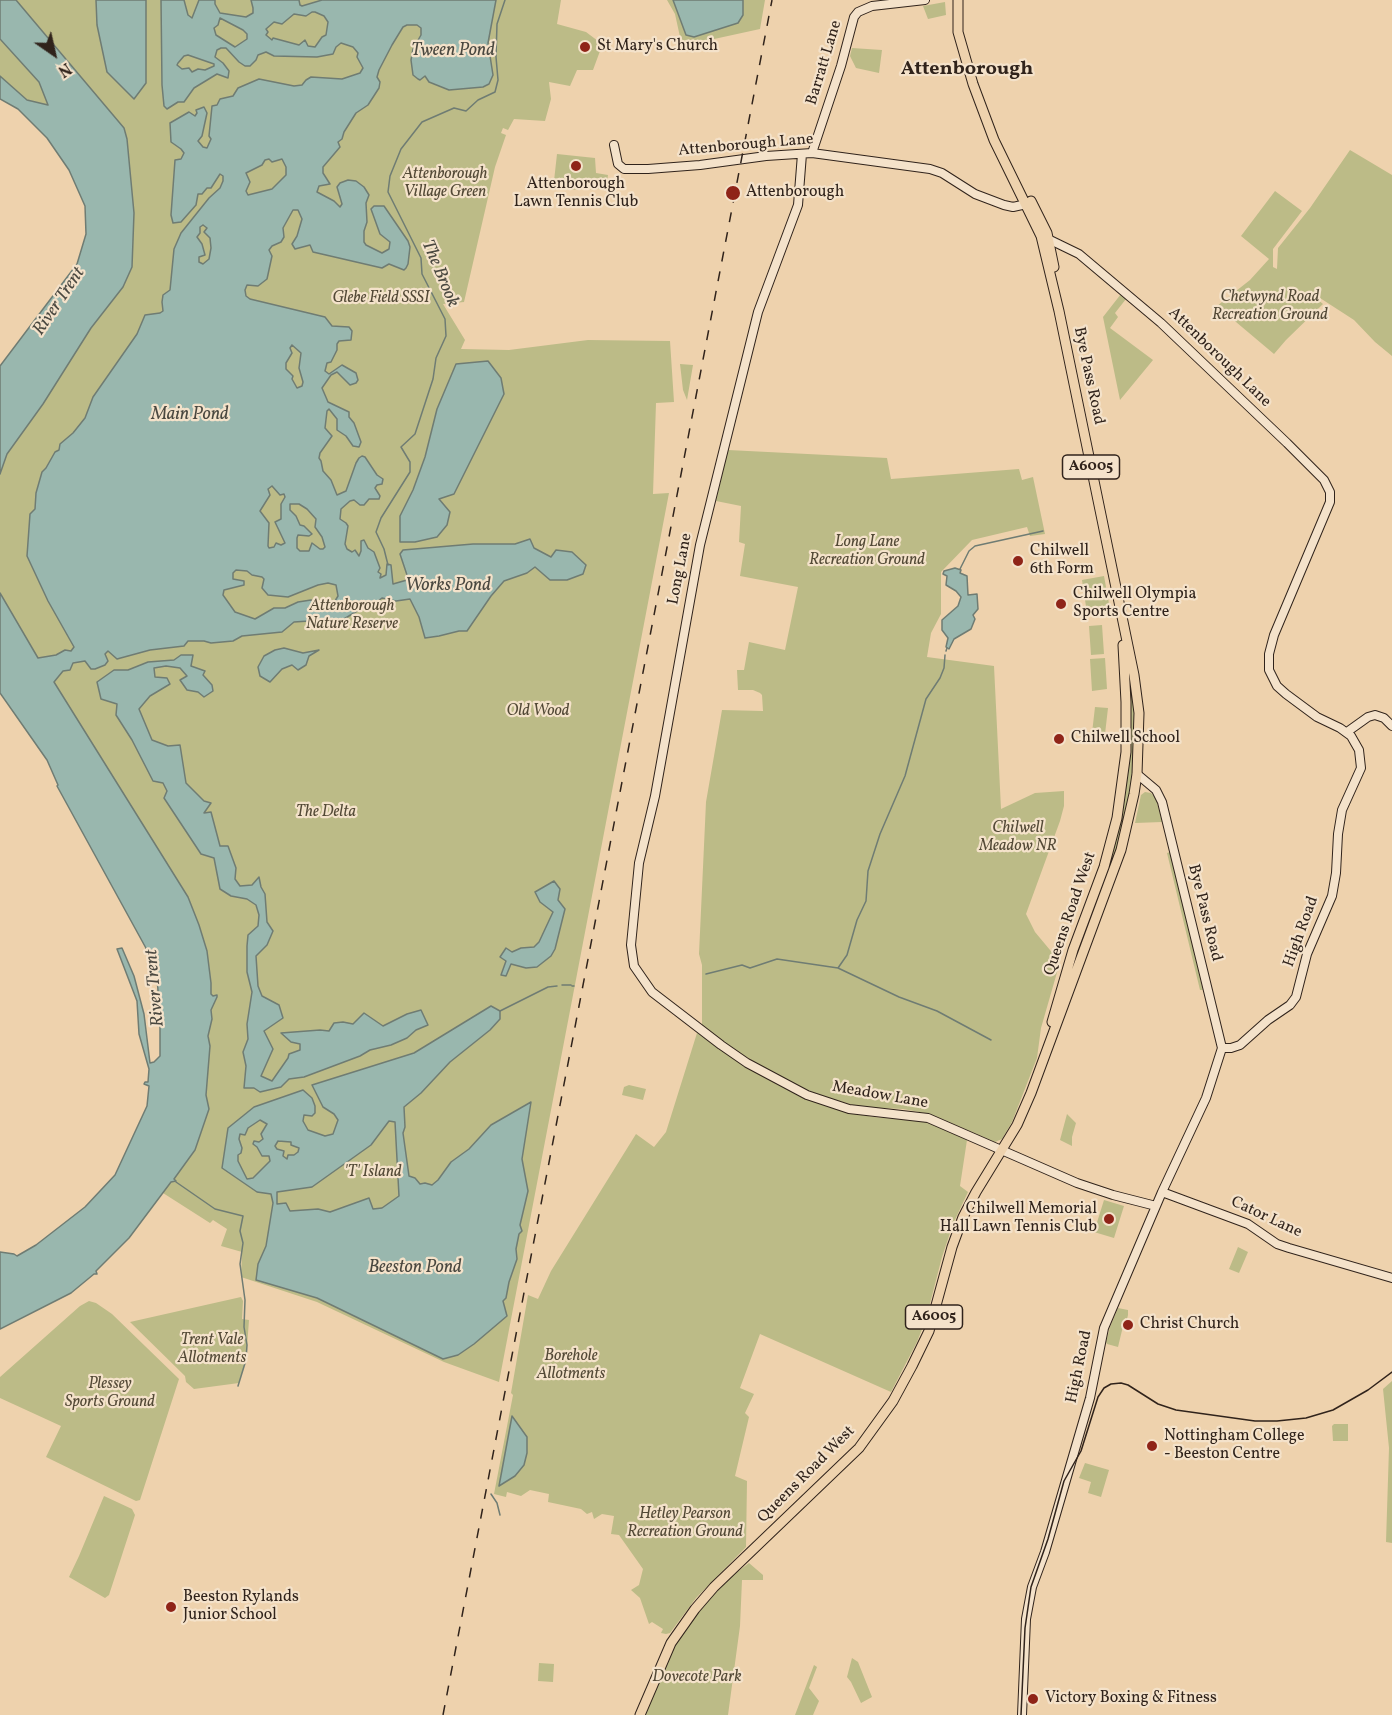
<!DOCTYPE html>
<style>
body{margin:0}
#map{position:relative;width:1392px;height:1715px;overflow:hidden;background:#eed2ad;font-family:Vollkorn,serif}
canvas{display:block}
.north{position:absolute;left:24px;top:24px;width:60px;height:60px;-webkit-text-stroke:4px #f4e2ca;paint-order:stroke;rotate:146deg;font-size:16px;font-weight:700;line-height:24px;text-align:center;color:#30231b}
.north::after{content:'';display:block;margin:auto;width:21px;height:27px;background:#30231b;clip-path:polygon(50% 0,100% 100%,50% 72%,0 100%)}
</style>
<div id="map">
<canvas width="1392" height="1715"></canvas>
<div class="north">N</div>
</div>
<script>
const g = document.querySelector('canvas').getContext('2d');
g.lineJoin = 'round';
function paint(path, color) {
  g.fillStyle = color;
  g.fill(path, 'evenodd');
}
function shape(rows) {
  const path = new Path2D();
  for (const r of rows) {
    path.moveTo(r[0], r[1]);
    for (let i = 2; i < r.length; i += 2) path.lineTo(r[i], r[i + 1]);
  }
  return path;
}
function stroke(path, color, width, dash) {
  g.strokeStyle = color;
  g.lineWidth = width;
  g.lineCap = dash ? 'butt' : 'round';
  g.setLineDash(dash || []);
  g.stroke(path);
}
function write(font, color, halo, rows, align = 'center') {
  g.font = font + ' Vollkorn,serif';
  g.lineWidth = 4.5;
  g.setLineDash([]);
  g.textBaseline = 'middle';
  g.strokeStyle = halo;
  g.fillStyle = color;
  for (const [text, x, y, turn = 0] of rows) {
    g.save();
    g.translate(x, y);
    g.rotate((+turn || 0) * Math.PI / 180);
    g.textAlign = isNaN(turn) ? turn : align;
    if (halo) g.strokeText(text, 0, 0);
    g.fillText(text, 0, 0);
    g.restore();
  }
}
paint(shape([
 [16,0,561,0,557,24,586,32,598,41,600,51,593,70,577,70,570,86,549,82,551,99,545,121,514,119,508,130,503,128,501,133,506,135,495,167,464,302,443,304,465,340,461,349,509,350,588,340,670,341,674,402,656,403,653,494,669,493,499,1382,444,1362,317,1302,241,1277,242,1252,221,1246,227,1229,213,1220,210,1223,163,1193,201,1127,211,1010,211,983,207,951,188,897,36,655,0,593,0,474,7,454,91,328,123,287,132,267,134,213,127,139],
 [667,0,765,0,760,29,682,46,675,14],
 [945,2,946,15,928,19,923,6],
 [0,39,39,82,49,106,27,100,0,76],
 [852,48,882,50,879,73,856,68,850,56],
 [1350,150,1392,175,1392,356,1375,342,1354,320,1320,298,1318,300,1323,304,1286,340,1274,354,1217,306,1250,280,1269,259,1241,236,1275,191,1302,211,1273,249,1273,267,1277,269,1278,248,1310,208],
 [557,154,595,158,596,173,608,175,606,189,553,190],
 [1121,294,1126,299,1115,313,1118,317,1110,328,1153,360,1120,400,1103,317],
 [680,364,693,365,687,400,683,390],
 [728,450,887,458,891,479,1019,469,1022,480,1033,477,1045,534,1030,536,1027,527,972,540,941,572,941,614,931,633,927,657,994,666,1001,809,1035,793,1064,791,1064,806,1060,821,1026,914,1035,932,1060,962,1041,1028,1037,1058,1012,1122,1002,1139,995,1142,930,1114,903,1109,860,1107,816,1094,780,1078,702,1029,702,965,699,954,706,802,722,710,763,711,762,695,760,693,753,690,738,690,737,670,744,670,749,642,785,650,798,587,740,576,745,544,739,542,741,506,716,501],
 [1104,576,1110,609,1087,613,1082,580],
 [1102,625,1104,654,1091,655,1089,626],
 [1105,658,1107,689,1092,691,1090,659],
 [1132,693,1135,711,1133,777,1119,847,1080,942,1114,845,1129,694],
 [1095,707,1108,708,1105,734,1092,733],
 [1145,792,1151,793,1156,798,1162,822,1135,823,1141,795],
 [1170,852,1203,990,1200,990,1167,853],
 [697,1033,776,1084,820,1104,844,1112,874,1117,927,1122,967,1140,960,1186,968,1192,953,1224,942,1257,926,1319,917,1342,891,1392,760,1334,740,1388,754,1394,745,1413,749,1417,735,1476,747,1481,746,1547,696,1598,670,1633,666,1634,661,1633,663,1629,652,1622,649,1624,640,1598,631,1590,639,1585,643,1569,619,1535,611,1534,614,1516,602,1514,594,1519,592,1512,587,1514,581,1509,548,1502,549,1494,530,1490,521,1496,507,1492,506,1497,494,1494,513,1395,511,1393,528,1295,538,1299,551,1271,636,1134,654,1147,666,1132],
 [629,1085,646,1089,643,1100,622,1095,624,1087],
 [1067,1114,1076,1123,1072,1137,1072,1146,1060,1140],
 [1104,1200,1124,1206,1114,1238,1094,1232],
 [1238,1247,1248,1252,1239,1273,1229,1269],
 [241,1297,243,1301,242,1319,249,1320,246,1360,239,1383,194,1389,186,1382,185,1376,130,1322],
 [89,1301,96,1303,112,1314,179,1379,140,1500,136,1501,46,1457,61,1426,0,1398,0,1377,80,1306],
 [1118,1308,1128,1310,1128,1315,1127,1319,1125,1318,1118,1347,1107,1344,1106,1342,1110,1327],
 [1392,1381,1392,1543,1386,1542,1389,1448,1383,1389],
 [1334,1424,1348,1424,1348,1441,1333,1441,1332,1426],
 [1085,1463,1109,1470,1101,1497,1088,1493,1091,1482,1079,1478],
 [104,1496,132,1509,135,1515,109,1595,105,1598,69,1577,79,1556],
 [749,1563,763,1575,763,1580,742,1580,740,1626,728,1715,643,1715,663,1667,681,1635,705,1602,732,1576],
 [852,1658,858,1662,872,1697,861,1703,851,1682,847,1677],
 [539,1663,554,1664,553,1682,538,1681],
 [814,1665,817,1667,809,1688,819,1701,813,1715,795,1715]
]), '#bcbb87');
const water = shape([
 [0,0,16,0,124,128,127,139,134,213,132,267,123,287,91,328,43,404,7,454,0,474,0,366,77,264,86,234,85,206,69,170,47,138,18,109,0,99,0,76,27,100,48,105,39,82,0,39,0,0],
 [96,0,146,0,146,83,134,99,107,72,97,25,96,0],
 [161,0,184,0,188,15,192,18,199,0,215,0,215,4,220,13,246,17,253,13,253,8,251,0,299,0,300,5,302,6,322,0,496,0,488,43,493,75,489,84,483,87,449,90,429,82,425,76,420,80,418,79,413,75,411,60,413,49,421,35,421,28,417,25,407,25,403,27,392,45,379,70,377,77,380,82,379,88,368,105,356,113,344,132,342,139,338,142,340,147,323,167,323,173,330,184,319,186,317,192,334,201,340,207,342,204,337,187,340,183,348,180,356,181,364,187,369,195,366,203,367,222,364,231,364,242,366,245,382,253,389,249,390,242,380,234,371,209,374,206,384,206,408,241,410,247,408,264,406,268,404,270,389,264,382,268,313,252,310,245,295,249,292,244,297,236,302,219,298,210,293,210,283,228,284,237,281,242,272,246,269,250,272,256,267,279,258,286,247,285,245,290,246,296,250,299,325,317,332,326,349,327,352,331,351,340,339,341,337,344,337,350,331,362,327,363,325,371,329,374,342,365,356,373,358,380,356,383,350,385,337,372,331,375,322,388,328,402,349,412,349,417,354,423,361,442,359,447,353,446,346,436,337,430,337,419,329,409,327,411,325,428,332,436,320,453,319,458,321,461,323,471,331,480,337,495,346,491,356,463,359,458,362,456,365,457,377,475,383,479,382,484,377,485,375,488,380,496,379,499,369,499,364,505,360,505,354,500,350,501,341,509,340,519,346,523,348,526,345,544,347,549,352,552,355,550,359,556,361,551,361,541,364,540,368,548,374,552,380,568,378,572,381,574,380,578,386,575,387,564,391,565,393,584,407,580,407,575,400,554,403,550,473,544,515,544,530,539,534,548,551,557,556,550,572,552,586,565,583,574,567,580,550,580,535,567,527,573,504,581,491,596,467,631,459,631,439,636,425,638,419,617,410,599,396,601,382,598,367,609,362,608,344,619,330,620,323,625,312,625,309,621,294,622,282,632,242,636,233,641,211,643,204,641,188,641,184,646,150,650,117,659,108,651,105,654,108,661,105,665,95,669,91,669,85,661,73,663,70,670,63,671,54,682,188,897,199,925,207,951,211,983,211,994,213,996,217,995,217,997,211,1010,212,1019,208,1036,210,1046,206,1095,209,1109,195,1150,174,1179,176,1181,171,1182,129,1238,96,1271,97,1274,94,1274,71,1293,0,1329,0,1252,14,1254,17,1256,36,1245,85,1207,115,1175,147,1106,149,1086,144,1084,145,1082,148,1082,149,1069,139,1034,137,1001,117,949,122,948,134,976,144,1014,150,1063,154,1062,160,1056,160,1018,157,977,147,950,57,786,58,785,47,760,0,693,0,593,38,658,56,655,65,650,71,651,74,647,48,601,27,556,30,514,35,509,36,493,42,472,46,468,55,452,59,450,60,444,73,433,85,418,93,397,137,334,145,315,160,313,163,311,162,302,163,295,170,290,174,249,181,233,209,198,220,188,223,181,223,176,220,174,211,188,207,188,202,194,198,194,196,205,181,222,173,223,171,215,175,160,181,159,184,153,181,149,171,142,170,123,189,112,195,116,197,113,196,110,204,107,207,113,202,136,198,141,203,147,207,148,211,139,209,136,212,106,217,105,220,99,233,96,238,88,259,79,294,86,302,85,306,80,311,77,342,79,360,73,363,68,357,57,358,53,353,47,341,43,336,47,333,54,317,57,274,56,266,52,258,55,256,60,250,66,245,66,239,62,226,48,221,48,217,50,215,57,223,63,229,71,228,78,217,74,194,88,184,102,178,102,167,109,164,106,162,85,161,0],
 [312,12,315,12,324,16,328,22,326,35,322,37,315,47,308,46,305,40,299,45,273,38,272,40,266,35,268,32,266,29,274,22,282,24,294,14,306,16,312,12],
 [220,18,243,30,247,34,247,39,235,47,216,35,214,28,218,25,220,18],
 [188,55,214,64,214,66,205,70,198,69,192,72,189,68,182,69,177,65,178,63,184,56,188,55],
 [269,159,272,162,282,159,286,167,286,175,272,189,248,195,246,191,250,182,246,173,262,165,265,160,269,159],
 [203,225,207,228,204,232,210,238,211,248,209,259,203,264,199,262,199,257,205,255,202,244,197,237,200,233,200,227,203,225],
 [292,345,301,353,299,368,303,382,302,386,297,388,292,379,293,376,286,369,286,363,292,353,290,348,292,345],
 [272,486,280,495,284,494,285,497,281,504,281,519,275,522,285,543,281,545,276,543,274,547,269,548,268,546,269,523,260,511,270,495,268,489,272,486],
 [290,504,299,504,307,509,316,519,315,527,322,537,325,547,323,549,320,549,312,543,309,551,300,551,297,548,297,538,298,535,309,536,312,534,304,526,300,525,296,516,290,510,290,504],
 [236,570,247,571,252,575,262,577,264,579,262,588,268,595,288,597,318,585,328,583,336,585,338,596,335,601,325,605,311,600,298,602,285,608,274,608,255,619,235,612,223,595,224,590,244,585,244,581,233,579,233,573,236,570],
 [673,0,743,0,743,15,738,23,694,37,686,35,673,0],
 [488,361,501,378,504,394,454,494,439,499,450,512,447,525,437,537,415,542,400,542,400,516,413,490,425,457,437,409,456,364,488,361],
 [955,568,961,570,960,573,967,576,968,595,977,594,978,609,973,615,975,619,971,629,954,639,949,649,946,647,948,638,942,630,942,620,958,606,961,597,956,591,946,585,947,576,943,574,944,571,955,568],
 [284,648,303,653,319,650,309,656,306,665,298,670,292,665,282,669,270,682,260,676,258,667,264,656,275,650,284,648],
 [181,655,193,655,191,666,205,671,203,675,212,685,213,691,204,697,198,692,187,690,180,680,187,676,180,668,166,666,154,668,155,677,167,678,170,684,150,696,139,709,152,740,168,746,180,745,186,783,204,801,211,803,204,813,211,812,220,846,228,846,236,868,235,879,240,886,252,885,259,877,261,887,265,894,267,922,273,931,267,945,256,956,258,986,262,996,279,1005,283,1018,264,1031,273,1049,261,1076,272,1081,288,1058,289,1054,300,1050,300,1044,291,1042,281,1033,320,1030,329,1031,334,1023,343,1022,353,1024,364,1013,383,1026,407,1014,421,1010,428,1025,416,1030,407,1038,391,1045,370,1050,360,1056,304,1077,289,1079,281,1087,260,1092,254,1088,244,1088,246,1066,243,1052,248,1039,247,1024,252,992,247,972,247,946,248,935,258,926,259,915,256,905,247,899,231,896,220,889,214,858,201,854,164,798,167,791,163,783,153,781,132,740,116,715,117,704,101,699,97,682,114,670,128,670,148,662,174,660,181,655],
 [554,881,560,889,558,900,565,909,555,949,551,956,537,967,526,968,511,964,506,976,501,975,506,961,500,957,506,948,512,952,521,948,534,947,539,942,553,912,540,902,535,892,554,881],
 [491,1006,500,1011,500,1019,490,1030,450,1062,421,1093,404,1107,405,1127,403,1133,409,1176,415,1178,420,1184,425,1183,432,1185,438,1180,451,1162,469,1149,491,1125,531,1102,522,1159,528,1191,520,1225,522,1231,519,1234,516,1249,517,1259,509,1282,506,1298,503,1301,507,1316,474,1344,458,1355,443,1359,317,1298,256,1280,258,1264,266,1246,273,1203,271,1194,257,1192,222,1168,228,1128,254,1107,303,1090,312,1098,315,1106,315,1113,312,1116,304,1115,303,1121,308,1130,325,1136,333,1134,338,1120,334,1114,323,1107,312,1085,414,1053,491,1006],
 [260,1120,267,1124,261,1134,263,1139,259,1142,254,1141,253,1144,257,1147,262,1156,269,1156,270,1161,253,1178,247,1179,238,1161,238,1155,241,1153,242,1148,239,1139,240,1134,245,1135,248,1128,260,1120],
 [389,1121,395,1122,399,1196,382,1208,373,1209,369,1198,330,1212,318,1209,290,1211,286,1203,277,1204,277,1192,312,1187,371,1145,389,1121],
 [278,1141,291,1142,291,1145,299,1148,298,1152,294,1155,288,1155,287,1159,283,1156,284,1151,277,1149,275,1146,278,1141],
 [512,1416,527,1437,527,1453,524,1465,515,1476,499,1486,512,1416]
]);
paint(water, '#99b7ae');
stroke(water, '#6f7c73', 1.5);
stroke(shape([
 [388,565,384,549,376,532,381,518,410,472,410,462,401,447,415,434,433,379,436,358,446,336,445,319,422,274,421,258,388,192,390,176,401,149,422,122,454,108,466,111,478,100,495,92,498,80,496,57,497,24,505,0],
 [960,569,969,551,975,546,1043,531],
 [946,651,947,648],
 [838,968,847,955,857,920,866,901,868,871,880,834,905,776,926,699,940,678,944,668,945,655],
 [706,974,742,965,750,968,777,959,838,968,899,997,937,1011,991,1040],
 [562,985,571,985],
 [572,986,574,986],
 [500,1011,548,987,557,986],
 [176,1182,215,1209,243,1216,240,1231,243,1243,240,1264,245,1300,244,1327,247,1345,246,1360,238,1386],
 [491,1494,497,1503,500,1515]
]), '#6f7c73', 1.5);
const secondary = shape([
 [614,145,618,164,624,169,648,169,700,165,766,156,812,153,930,169,942,173,975,194,1004,205,1013,207,1031,203],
 [812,153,841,66,854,17,858,12,872,6,925,0],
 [802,154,798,205,758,312,700,545,655,796,639,863,631,945,634,966,652,992,721,1045,747,1063,807,1095,849,1109,928,1118,1077,1183,1113,1195,1156,1206],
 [1044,237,1079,254,1161,323,1287,443,1324,480,1330,492,1330,502,1274,635,1269,654,1269,670,1277,686,1286,694,1317,717,1340,728,1351,736,1359,750,1361,768,1342,810,1338,834,1336,873,1332,896,1307,954,1296,997,1290,1005,1268,1020,1240,1045,1231,1048,1222,1048],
 [1347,732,1368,717,1375,715,1384,718,1392,726],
 [1162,1192,1248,1224,1277,1244,1289,1248,1392,1278],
 [1022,1715,1026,1619,1032,1587,1045,1552,1090,1398,1104,1328,1162,1192,1206,1098,1222,1048,1162,802,1156,790,1137,774]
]);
const primary = shape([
 [1031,201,1047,233,1054,267],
 [1052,1022,1073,950,1104,867,1117,818,1126,752,1126,702,1123,645],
 [640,1715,671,1643,695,1609,714,1587,859,1448,893,1401,912,1366,929,1331,952,1247,963,1217,976,1192,1017,1125,1031,1093,1121,850,1134,794,1137,774,1139,713,1134,675,1059,311,1041,236,994,140,973,84,958,32,958,0]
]);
stroke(secondary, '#30231b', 10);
stroke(primary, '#30231b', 11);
stroke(secondary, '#f4e2ca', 8);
stroke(primary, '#eed2ad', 9);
stroke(shape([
 [1021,1715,1025,1628,1031,1587,1048,1539,1064,1481,1081,1451,1098,1397,1104,1388,1111,1384,1121,1383,1128,1385,1158,1404,1176,1410,1255,1421,1277,1421,1306,1418,1333,1410,1368,1390,1392,1372]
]), '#30231b', 1.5);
stroke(shape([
 [443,1715,772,0]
]), '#30231b', 1.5, [10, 10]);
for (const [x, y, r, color] of [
 [585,47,6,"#8f2418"],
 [576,166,6,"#8f2418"],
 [733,193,8,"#8f2418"],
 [1018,561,6,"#8f2418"],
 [1061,604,6,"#8f2418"],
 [1059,739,6,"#8f2418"],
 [1109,1219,6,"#8f2418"],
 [1128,1325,6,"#8f2418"],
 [1152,1446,6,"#8f2418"],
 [171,1607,6,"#8f2418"],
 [1033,1699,6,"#8f2418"]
]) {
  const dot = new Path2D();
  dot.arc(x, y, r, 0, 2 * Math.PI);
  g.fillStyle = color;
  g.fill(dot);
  stroke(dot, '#f4e2ca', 2);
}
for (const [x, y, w] of [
 [1091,467,57],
 [934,1317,57]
]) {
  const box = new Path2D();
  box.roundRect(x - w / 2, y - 12, w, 24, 4.5);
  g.fillStyle = '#f4e2ca';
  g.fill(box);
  stroke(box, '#30231b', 1.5);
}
write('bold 15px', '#30231b', null, [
 ["A6005",1091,467],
 ["A6005",934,1317]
]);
write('16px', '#30231b', '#f4e2ca', [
 ["St Mary's Church",597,47],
 ["Attenborough",576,185,"center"],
 ["Lawn Tennis Club",576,203,"center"],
 ["Attenborough",746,193],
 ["Chilwell",1030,552],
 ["6th Form",1030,570],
 ["Chilwell Olympia",1073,595],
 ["Sports Centre",1073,613],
 ["Chilwell School",1071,739],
 ["Chilwell Memorial",1097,1210,"right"],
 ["Hall Lawn Tennis Club",1097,1228,"right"],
 ["Christ Church",1140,1325],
 ["Nottingham College",1164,1437],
 ["- Beeston Centre",1164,1455],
 ["Beeston Rylands",183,1598],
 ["Junior School",183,1616],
 ["Victory Boxing & Fitness",1045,1699]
], 'left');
write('16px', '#30231b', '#f4e2ca', [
 ["Barratt Lane",825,63,-73],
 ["Attenborough Lane",746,146,-5],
 ["Attenborough Lane",1219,358,44],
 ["Bye Pass Road",1088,376,78],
 ["Long Lane",681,569,-79],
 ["Bye Pass Road",1204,913,76],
 ["Queens Road West",1071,914,-71],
 ["High Road",1302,932,-70],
 ["Meadow Lane",880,1096,10],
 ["Cator Lane",1266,1218,25],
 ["High Road",1080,1367,-78],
 ["Queens Road West",807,1475,-45]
]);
write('italic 16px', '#534936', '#f4e2ca', [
 ["Attenborough",445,175],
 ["Village Green",445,193],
 ["Chetwynd Road",1270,298],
 ["Recreation Ground",1270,316],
 ["Glebe Field SSSI",381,299],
 ["Long Lane",867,543],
 ["Recreation Ground",867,561],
 ["Attenborough",352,607],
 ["Nature Reserve",352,625],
 ["Old Wood",538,712],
 ["The Delta",326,813],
 ["Chilwell",1018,829],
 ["Meadow NR",1018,847],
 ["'T' Island",373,1173],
 ["Trent Vale",212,1341],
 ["Allotments",212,1359],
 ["Borehole",571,1357],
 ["Allotments",571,1375],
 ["Plessey",110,1385],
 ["Sports Ground",110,1403],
 ["Hetley Pearson",685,1515],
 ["Recreation Ground",685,1533],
 ["Dovecote Park",697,1678]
]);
write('italic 18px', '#4a4840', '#f4e2ca', [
 ["Tween Pond",453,52],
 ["The Brook",439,274,67],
 ["River Trent",60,302,-56],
 ["Main Pond",190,416],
 ["Works Pond",448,587],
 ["River Trent",156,988,-95],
 ["Beeston Pond",415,1269]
]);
write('bold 20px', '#30231b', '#f4e2ca', [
 ["Attenborough",967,70]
]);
</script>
